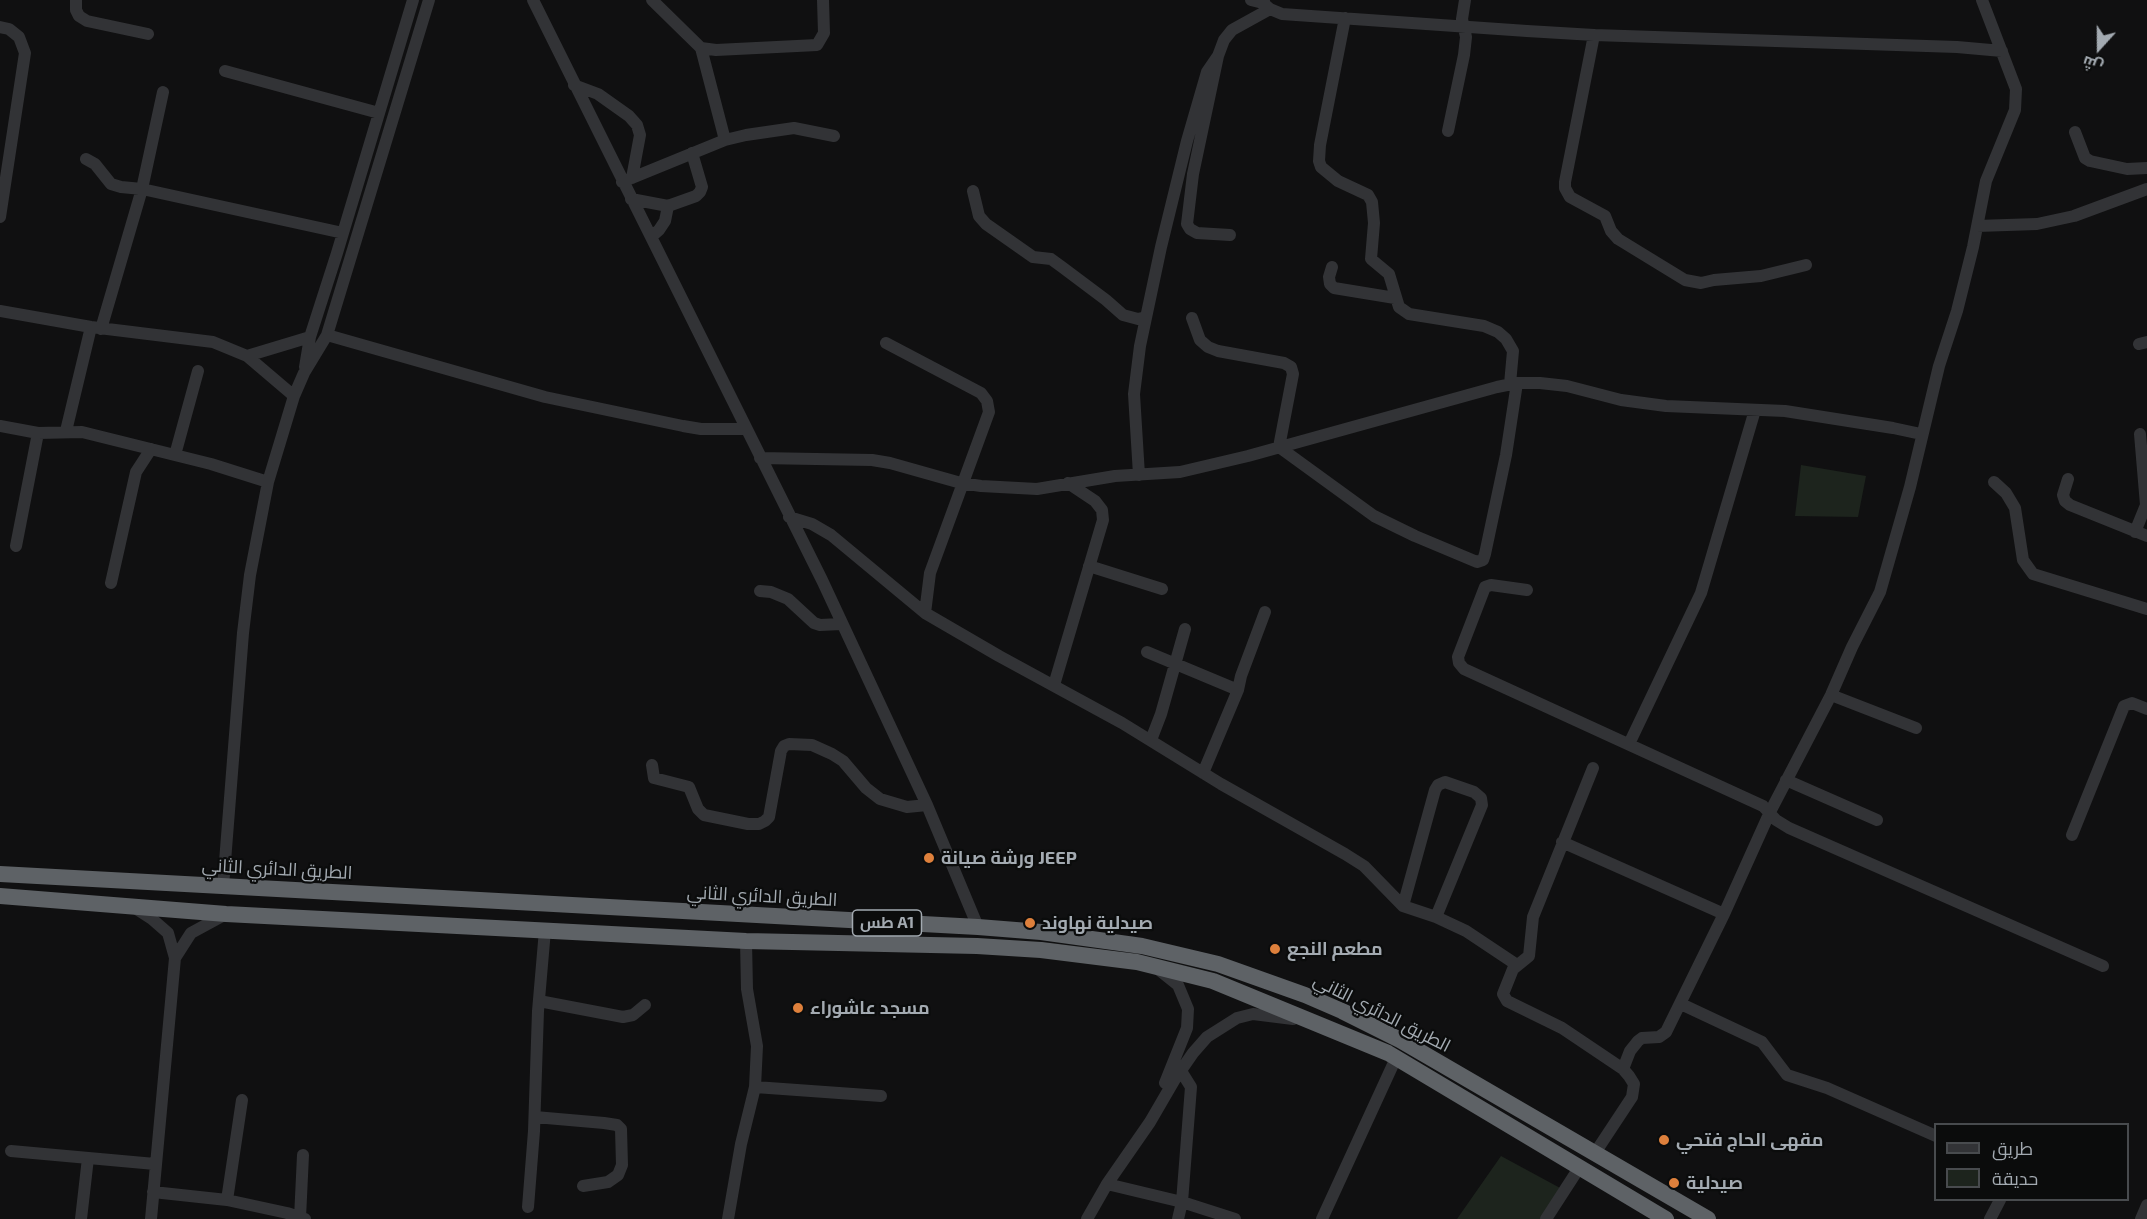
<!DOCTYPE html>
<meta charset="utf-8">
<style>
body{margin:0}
#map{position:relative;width:2147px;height:1219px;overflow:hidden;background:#101011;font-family:"Exo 2",Cairo,sans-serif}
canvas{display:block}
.legend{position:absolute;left:1934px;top:1123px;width:195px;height:78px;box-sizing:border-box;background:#0b0c0c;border:2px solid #484b4e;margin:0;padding:8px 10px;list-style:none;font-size:18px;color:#a3aab1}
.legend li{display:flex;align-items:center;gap:12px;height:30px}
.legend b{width:30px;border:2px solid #484b4e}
.north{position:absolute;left:2069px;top:18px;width:60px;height:60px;-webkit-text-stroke:4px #0b0c0c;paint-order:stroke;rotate:201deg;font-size:16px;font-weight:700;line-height:24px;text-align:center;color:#a3aab1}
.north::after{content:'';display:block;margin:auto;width:21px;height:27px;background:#a3aab1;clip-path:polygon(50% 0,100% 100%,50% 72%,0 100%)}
</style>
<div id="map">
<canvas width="2147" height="1219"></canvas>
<ul class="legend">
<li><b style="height:8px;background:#323336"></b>طريق</li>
<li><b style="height:16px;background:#1d241d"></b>حديقة</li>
</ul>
<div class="north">ش</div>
</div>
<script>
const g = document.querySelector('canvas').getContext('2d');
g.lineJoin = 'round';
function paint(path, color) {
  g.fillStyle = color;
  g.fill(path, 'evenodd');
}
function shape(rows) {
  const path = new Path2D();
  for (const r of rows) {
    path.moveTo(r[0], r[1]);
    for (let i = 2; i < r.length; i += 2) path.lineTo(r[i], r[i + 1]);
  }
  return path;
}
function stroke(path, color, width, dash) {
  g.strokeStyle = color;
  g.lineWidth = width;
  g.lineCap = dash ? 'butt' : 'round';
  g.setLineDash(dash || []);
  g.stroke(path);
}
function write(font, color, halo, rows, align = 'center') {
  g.font = font + ' "Exo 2",Cairo,sans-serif';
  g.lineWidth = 4.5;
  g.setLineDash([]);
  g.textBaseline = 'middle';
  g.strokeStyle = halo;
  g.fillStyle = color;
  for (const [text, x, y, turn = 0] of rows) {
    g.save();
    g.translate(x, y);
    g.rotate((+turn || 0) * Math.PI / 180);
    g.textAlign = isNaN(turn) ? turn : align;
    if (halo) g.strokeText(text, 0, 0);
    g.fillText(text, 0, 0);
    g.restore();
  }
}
paint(shape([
 [1801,465,1866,476,1858,517,1795,516],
 [1501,1156,1562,1189,1541,1219,1457,1219]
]), '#1d241d');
stroke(shape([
 [76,0,76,10,79,16,87,21,148,34],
 [533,0,822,580,927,805,978,927],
 [652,0,701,48,716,50,817,45,824,33,823,0],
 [1251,0,1263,3],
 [1264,0,1263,3,1270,9,1282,14,1527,31,1594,35,1957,47,2002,51],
 [1345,18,1320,145,1319,161,1321,167,1338,181,1368,195,1372,202,1374,223,1371,259,1389,274,1399,307,1409,314,1484,326,1498,332,1506,339,1513,351,1510,384],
 [0,27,9,29,19,37,25,53,0,217],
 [1594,35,1565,182,1565,188,1570,197,1605,216,1611,231,1618,239,1685,280,1701,283,1714,280,1761,276,1806,265],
 [701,48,725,140],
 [225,71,379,113],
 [574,85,598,94,629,116,637,125,640,135,632,178],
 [163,92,142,189,343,233],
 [1448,131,1464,55,1466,37,1462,19,1465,0],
 [2075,132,2085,158,2090,161,2127,169,2147,168],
 [86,159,95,164,111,184,121,187,142,189,101,329],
 [622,182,725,140,746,135,794,128,834,136],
 [973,191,979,216,986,224,1033,257,1051,259,1062,267,1106,300,1123,315,1138,319,1146,317],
 [631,199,668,206,696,196,700,192,702,187,692,153],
 [1977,226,2037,224,2074,216,2147,189],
 [1230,235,1197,233,1190,229,1187,224,1193,174,1218,56,1224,40,1232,30,1270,9],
 [651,237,659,230,665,221,668,206],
 [1332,267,1329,277,1330,284,1334,288,1395,298],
 [0,311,91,327,213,342,247,356,294,396],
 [1192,318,1200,340,1208,347,1218,351,1284,363,1291,367,1293,374,1279,447,1374,516,1415,536,1477,562,1483,560,1485,554,1506,455,1517,383],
 [327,335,545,397,683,426,701,429,745,429],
 [886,343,981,393,987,401,989,412,930,573,925,613],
 [2139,344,2147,342],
 [247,356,310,337],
 [305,367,310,337,337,253,413,0],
 [0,426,38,433,82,432,211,464,268,482],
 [66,431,91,327],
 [175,455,198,371],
 [760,458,872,460,890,463,961,483,981,486,1037,489,1115,476,1180,472,1248,456,1497,387,1517,383,1540,383,1567,386,1621,400,1666,406,1785,411,1893,428,1921,434],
 [1139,475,1134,394,1140,346,1161,247,1187,141,1207,72,1218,56],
 [2068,479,2063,495,2065,501,2070,505,2147,536],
 [1994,482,2006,493,2015,508,2023,560,2033,574,2147,609],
 [789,517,812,524,831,535,925,613,999,656,1122,723,1221,784,1345,854,1364,866,1403,906,1436,917,1466,931,1517,965],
 [2135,532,2146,505,2140,434],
 [16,546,38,433],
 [1089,566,1162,589],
 [111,583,136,472,151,449],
 [1527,590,1491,585,1485,587,1458,657,1459,663,1464,669,1763,806,1776,820,1789,828,2103,966],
 [760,591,771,592,788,599,814,623,820,625,841,624],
 [1147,652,1238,690],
 [1054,685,1103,520,1102,510,1095,501,1068,483],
 [1831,695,1916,728],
 [1151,740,1161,714,1185,629],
 [1629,744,1701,593,1755,410],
 [652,765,654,778,689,787,698,809,704,815,748,824,759,824,765,821,769,817,781,751,784,746,789,744,812,745,832,754,843,761,866,788,880,799,907,807,927,805],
 [1593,768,1533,917,1529,956,1513,969,1503,994,1507,1001,1562,1028,1623,1069,1629,1076,1634,1084,1632,1097,1595,1153],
 [1203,773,1238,690,1241,676,1265,612],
 [1786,780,1877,820],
 [2072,835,2124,706,2132,703,2147,709],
 [1562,842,1724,914],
 [223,887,243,633,250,575,268,482,294,396,304,373,327,335,429,0],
 [1403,906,1435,790,1438,785,1445,782,1474,792,1481,798,1482,805,1436,917],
 [135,908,152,919,168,933,175,958],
 [1158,969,1178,985,1188,1009,1187,1028,1165,1083],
 [539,1001,623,1017,633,1015,645,1005],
 [1681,1004,1762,1042,1787,1075,1827,1088,1936,1136],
 [1623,1069,1630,1051,1638,1041,1642,1038,1659,1037,1666,1032,1724,914,1770,812,1831,695,1852,647,1880,592,1910,487,1939,366,1957,311,1973,247,1986,181,2015,110,2016,89,1982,0],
 [755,1087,881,1096],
 [535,1117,604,1123,617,1125,621,1129,622,1165,618,1175,608,1182,583,1186],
 [11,1151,155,1164],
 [1107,1184,1182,1202,1235,1219],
 [153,1192,227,1200,242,1100],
 [227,1200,287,1213,305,1219],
 [528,1207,534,1131,538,1011,545,930],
 [300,1218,303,1155],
 [81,1219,88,1158],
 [151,1219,175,958,191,933,226,914],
 [728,1219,741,1144,755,1087,757,1046,747,989,746,941],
 [1087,1219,1107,1184,1150,1122,1175,1079,1193,1053,1207,1037,1237,1018,1253,1014,1293,1019],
 [1178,1219,1182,1202,1191,1087,1181,1071],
 [1322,1219,1396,1058],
 [1546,1219,1579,1168],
 [1990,1219,2000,1200],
 [2141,1219,2147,1205]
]), '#323336', 12);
stroke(shape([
 [0,874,978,927,1041,932,1142,946,1218,964,1305,995,1342,1011,1400,1040,1708,1219],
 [0,896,226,914,746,941,977,946,1041,950,1137,962,1213,981,1388,1053,1666,1219]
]), '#5e6266', 16);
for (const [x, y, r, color] of [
 [929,858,6,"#de803c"],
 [1030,923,6,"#de803c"],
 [1275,949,6,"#de803c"],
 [798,1008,6,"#de803c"],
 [1664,1140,6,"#de803c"],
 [1674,1183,6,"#de803c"]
]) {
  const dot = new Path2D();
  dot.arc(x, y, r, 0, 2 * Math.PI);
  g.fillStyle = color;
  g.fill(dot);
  stroke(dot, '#0b0c0c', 2);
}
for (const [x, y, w] of [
 [887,923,69]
]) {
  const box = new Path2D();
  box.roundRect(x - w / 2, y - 13, w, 26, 4.5);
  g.fillStyle = '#0b0c0c';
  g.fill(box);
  stroke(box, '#a3aab1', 1.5);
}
write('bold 16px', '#a3aab1', null, [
 ["طس A1",887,923]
]);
write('bold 18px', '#a3aab1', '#0b0c0c', [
 ["ورشة صيانة JEEP",941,858],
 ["صيدلية نهاوند",1042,923],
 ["مطعم النجع",1287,949],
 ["مسجد عاشوراء",810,1008],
 ["مقهى الحاج فتحي",1676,1140],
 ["صيدلية",1686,1183]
], 'left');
write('18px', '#a3aab1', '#0b0c0c', [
 ["الطريق الدائري الثاني",277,869,3],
 ["الطريق الدائري الثاني",762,896,3],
 ["الطريق الدائري الثاني",1382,1013,27]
]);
</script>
